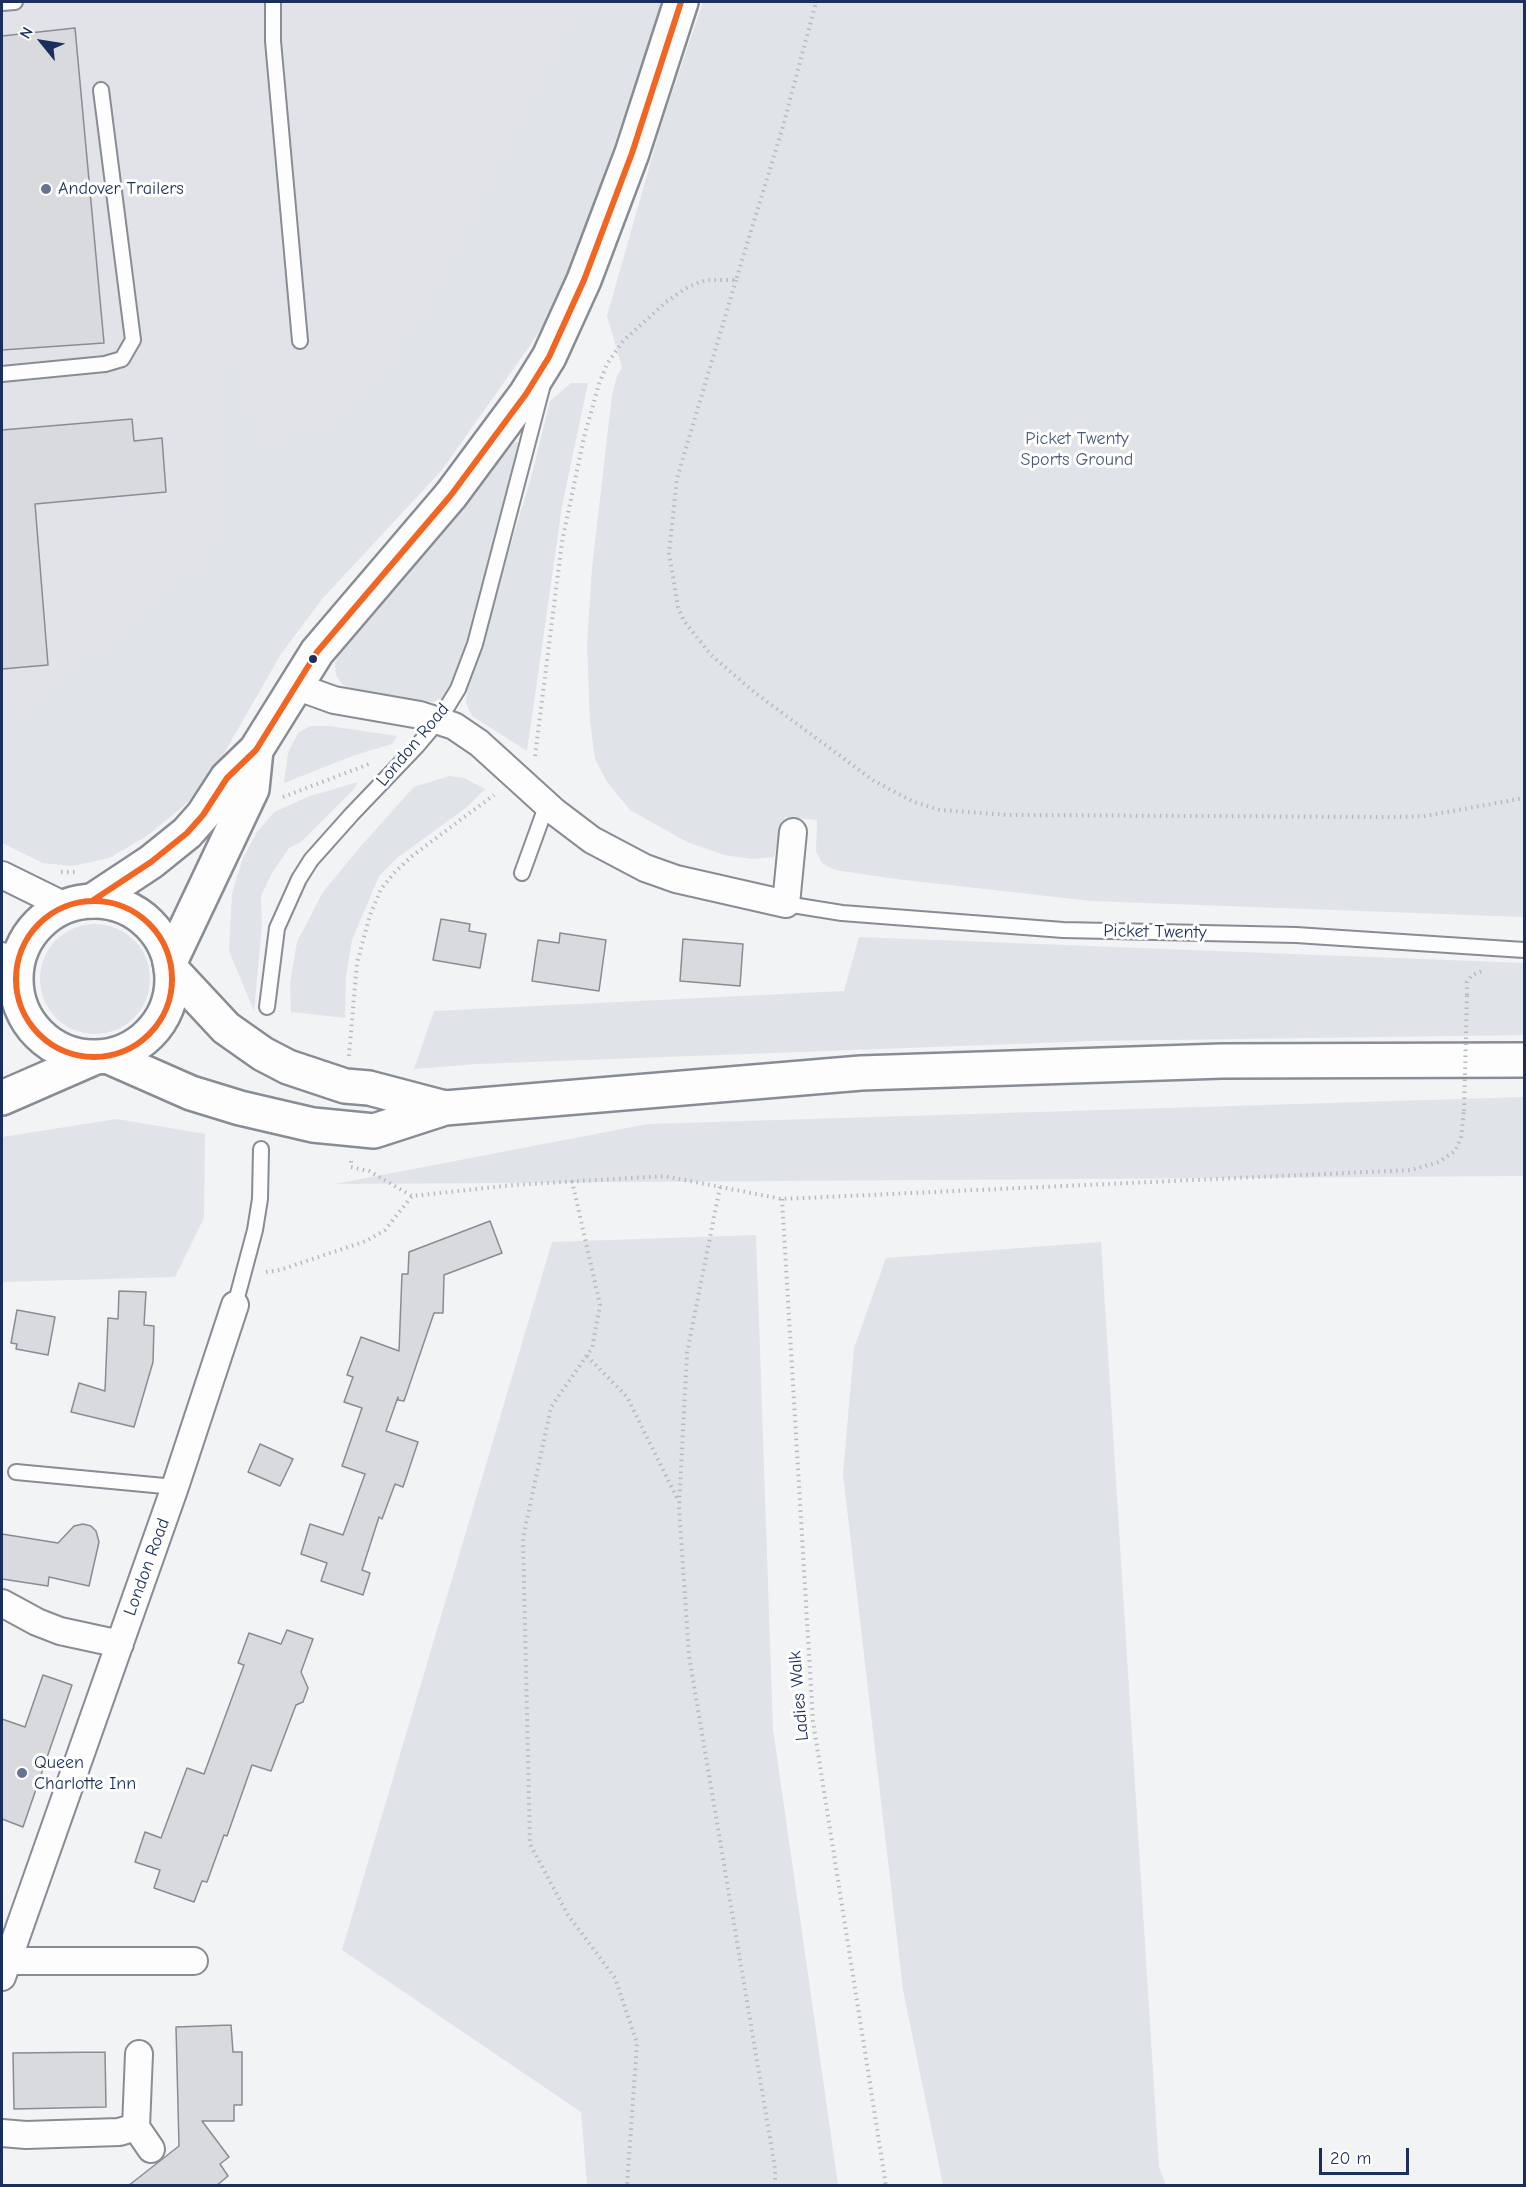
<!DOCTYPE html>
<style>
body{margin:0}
#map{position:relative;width:1526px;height:2187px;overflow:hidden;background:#f2f3f4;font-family:"Comic Neue",sans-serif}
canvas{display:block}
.frame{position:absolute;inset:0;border:3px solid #1b2f5e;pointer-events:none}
.north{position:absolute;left:12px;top:12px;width:60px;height:60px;-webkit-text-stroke:4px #fff;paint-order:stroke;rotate:300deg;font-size:16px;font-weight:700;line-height:24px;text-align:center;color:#1b2f5e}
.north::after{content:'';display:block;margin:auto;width:21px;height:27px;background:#1b2f5e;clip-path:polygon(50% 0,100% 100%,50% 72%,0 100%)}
.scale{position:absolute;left:1319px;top:2148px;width:90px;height:27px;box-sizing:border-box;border:3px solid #1b2f5e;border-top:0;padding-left:8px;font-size:18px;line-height:21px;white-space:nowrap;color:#1b2f5e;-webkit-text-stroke:4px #fff;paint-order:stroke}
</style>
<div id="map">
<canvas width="1526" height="2187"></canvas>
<div class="frame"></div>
<div class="north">N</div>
<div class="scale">20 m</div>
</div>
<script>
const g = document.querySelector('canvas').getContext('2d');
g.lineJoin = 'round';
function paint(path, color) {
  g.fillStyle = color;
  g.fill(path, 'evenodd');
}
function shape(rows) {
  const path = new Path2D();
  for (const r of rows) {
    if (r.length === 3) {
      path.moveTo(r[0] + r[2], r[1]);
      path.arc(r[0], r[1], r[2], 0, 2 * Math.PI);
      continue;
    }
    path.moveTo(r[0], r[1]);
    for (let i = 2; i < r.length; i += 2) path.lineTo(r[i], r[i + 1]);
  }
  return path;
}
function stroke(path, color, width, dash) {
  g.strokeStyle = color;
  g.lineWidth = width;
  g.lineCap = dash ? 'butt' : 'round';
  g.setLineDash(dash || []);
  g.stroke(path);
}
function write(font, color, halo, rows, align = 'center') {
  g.font = font + ' "Comic Neue",sans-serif';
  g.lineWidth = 6;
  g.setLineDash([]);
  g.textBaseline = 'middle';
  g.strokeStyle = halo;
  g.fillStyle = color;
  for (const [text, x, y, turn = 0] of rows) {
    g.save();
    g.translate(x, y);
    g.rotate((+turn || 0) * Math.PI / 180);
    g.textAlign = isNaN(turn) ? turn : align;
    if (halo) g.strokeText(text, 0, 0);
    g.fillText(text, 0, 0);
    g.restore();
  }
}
paint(shape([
 [2,2,605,2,340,545,2,741]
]), '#e1e3e8');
paint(shape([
 [576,2,663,2,582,238,552,310,531,344,442,470,323,598,281,654,218,764,187,803,147,836,109,858,72,866,43,863,2,843,2,712,23,714,119,628,195,568,209,552,217,531,219,499,218,401,221,376,227,365,231,362,235,365,254,423,261,434,274,441,321,424,366,386,415,322,485,180,524,111],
 [703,2,1524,2,1524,917,1091,901,896,879,835,870,822,863,816,851,817,820,785,817,774,857,753,859,724,855,687,842,630,810,607,782,595,759,590,722,587,645,592,568,612,395,617,376,622,368,607,316,660,129],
 [571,383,588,383,562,506,527,751,472,716,466,703,468,686,531,478,550,401],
 [515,442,519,443,519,448,472,625,450,687,443,699,433,702,352,689,342,684,336,675,335,663,339,654],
 [310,726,329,726,397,736,392,744,355,755,284,783,288,753,298,733],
 [449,776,464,778,485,789,467,807,397,858,379,876,352,940,346,977,345,1018,291,1012,290,983,297,942,323,892,360,847,414,787],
 [358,782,354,789,301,842,289,848,272,873,261,896,262,926,254,1011,229,951,232,893,243,858,257,832,274,812,307,797],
 [95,979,55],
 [859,937,1524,963,1524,1035,1094,1041,477,1064,414,1069,434,1011,844,991],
 [1524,1097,1524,1176,335,1184,648,1124],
 [117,1119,205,1134,204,1218,175,1277,2,1282,2,1137],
 [756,1235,773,1729,838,2185,587,2185,581,2112,342,1950,552,1242],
 [1101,1242,1159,2167,1166,2185,943,2185,903,1990,843,1474,854,1348,886,1258]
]), '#e0e3e8');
const building = shape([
 [75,28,104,343,2,350,2,36,75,28],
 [132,419,134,441,162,438,166,492,35,504,48,665,2,669,2,430,132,419],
 [441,919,470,924,469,931,486,934,480,968,433,960,441,919],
 [560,933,606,940,599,991,532,981,538,940,559,943,560,933],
 [683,939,743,944,740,986,680,981,683,939],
 [490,1221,502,1253,444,1275,443,1313,434,1313,404,1401,398,1400,398,1397,386,1431,418,1442,403,1487,395,1484,382,1519,379,1517,362,1570,370,1573,363,1595,321,1581,327,1563,301,1554,310,1524,343,1535,365,1474,342,1466,362,1408,344,1402,353,1377,347,1375,361,1337,399,1351,402,1274,408,1274,409,1252,490,1221],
 [119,1291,146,1292,144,1325,154,1326,153,1362,134,1427,71,1412,79,1383,105,1391,108,1318,118,1319,119,1291],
 [17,1310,55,1317,48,1355,16,1349,17,1344,11,1343,17,1310],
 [260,1444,293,1459,280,1486,248,1472,260,1444],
 [83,1524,91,1526,96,1531,99,1542,89,1586,49,1577,48,1586,2,1579,2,1534,58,1543,74,1526,83,1524],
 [287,1630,313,1639,301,1672,308,1688,303,1702,296,1705,271,1771,252,1765,227,1836,224,1835,207,1882,202,1881,194,1902,154,1888,160,1870,135,1862,145,1832,161,1838,187,1768,204,1774,244,1665,238,1663,249,1633,281,1644,287,1630],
 [43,1675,72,1685,23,1827,2,1819,2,1719,25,1727,43,1675],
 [231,2025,233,2052,242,2052,242,2105,234,2105,234,2121,202,2121,229,2157,220,2164,228,2176,216,2186,128,2186,179,2146,176,2027,231,2025],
 [105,2052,106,2107,14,2109,13,2053,105,2052]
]);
paint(building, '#d8dadd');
stroke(building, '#888c95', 1.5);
const service = shape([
 [273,2,273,41,300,341],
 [2,3,15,2],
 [2,374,105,364,122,359,133,340,101,90],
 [522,873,547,804],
 [786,904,842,913,1063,930,1296,935,1524,950],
 [267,1007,277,928,299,879,311,860,352,814,417,746,439,720,458,689,475,644,542,388],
 [235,1305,255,1230,260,1199,261,1149],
 [16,1472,175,1487]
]);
const minor = shape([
 [295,686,334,700,420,715,454,726,479,743,555,812,592,840,645,868,676,879,786,904,793,832],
 [2,875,65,906],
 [2,956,16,975],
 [2,1603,37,1622,60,1631,120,1644],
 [2,1961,194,1961],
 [2,1977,175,1487,235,1305],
 [139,2054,136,2127,151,2149],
 [2,2133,26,2135,119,2132,136,2127]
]);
const secondary = shape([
 [92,901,151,862,187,833,203,815,227,778,256,750,317,652,451,495,526,394,549,357,584,280,632,153,681,2],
 [170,962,252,789,256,750]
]);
const primary = shape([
 [94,979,78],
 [171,969,226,1028,263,1054,288,1067,345,1086,369,1088,445,1108],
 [107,1056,191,1093,240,1108,313,1125,374,1131,445,1108,861,1073,1222,1061,1524,1060],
 [2,1098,96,1057]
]);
stroke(service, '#888c95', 18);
stroke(minor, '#888c95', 30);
stroke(secondary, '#888c95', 38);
stroke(primary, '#888c95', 38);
stroke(shape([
 [736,280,677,478,669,553,678,607,684,621,711,655,754,692,874,781,914,802,940,810,1008,815,1393,817,1425,816,1524,798],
 [535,756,562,542,584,437,599,384,607,364,623,341,666,302,688,287,706,280,736,280,782,130,816,2],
 [283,797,369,764],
 [61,872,78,872],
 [1467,995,1467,982,1472,975,1482,971],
 [349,1056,357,963,370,915,381,889,395,872,412,856,494,795],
 [351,1161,351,1167,369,1171,412,1196,514,1185,664,1176,782,1199,1411,1170,1439,1162,1455,1151,1461,1138,1464,1111],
 [572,1181,600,1305,592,1348,551,1407,523,1538,530,1844,568,1915,615,1978,637,2043,627,2186],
 [720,1187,687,1353,679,1507,689,1656,775,2168,775,2186],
 [782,1199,813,1721,886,2186],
 [266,1272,280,1270,366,1241,385,1230,412,1196],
 [587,1356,627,1397,679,1502]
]), '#b7babf', 4, [1.5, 4.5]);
stroke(service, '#fdfdfd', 14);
stroke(minor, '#fdfdfd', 26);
stroke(secondary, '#fdfdfd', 33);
stroke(primary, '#fdfdfd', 33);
stroke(shape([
 [1464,1111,1467,995]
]), '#b7babf', 4, [1.5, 4.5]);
stroke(shape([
 [92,901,151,862,187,833,203,815,227,778,256,750,317,652,451,495,526,394,549,357,584,280,632,153,681,2],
 [94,979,78]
]), '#f26522', 6);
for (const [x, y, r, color] of [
 [46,189,6,"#667492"],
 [313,659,5,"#1b2f5e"],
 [22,1773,6,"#667492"]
]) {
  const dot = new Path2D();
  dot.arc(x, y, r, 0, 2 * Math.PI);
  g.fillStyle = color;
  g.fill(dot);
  stroke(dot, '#fff', 2);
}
write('18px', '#1b2f5e', '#fff', [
 ["Andover Trailers",58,189],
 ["Queen",34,1763],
 ["Charlotte Inn",34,1784]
], 'left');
write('18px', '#49597e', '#fff', [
 ["Picket Twenty",1077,439],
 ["Sports Ground",1077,460]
]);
write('18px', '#1b2f5e', '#fff', [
 ["London Road",413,745,-50],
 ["Picket Twenty",1155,932,1],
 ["London Road",147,1567,-70],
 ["Ladies Walk",799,1696,-95]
]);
</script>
